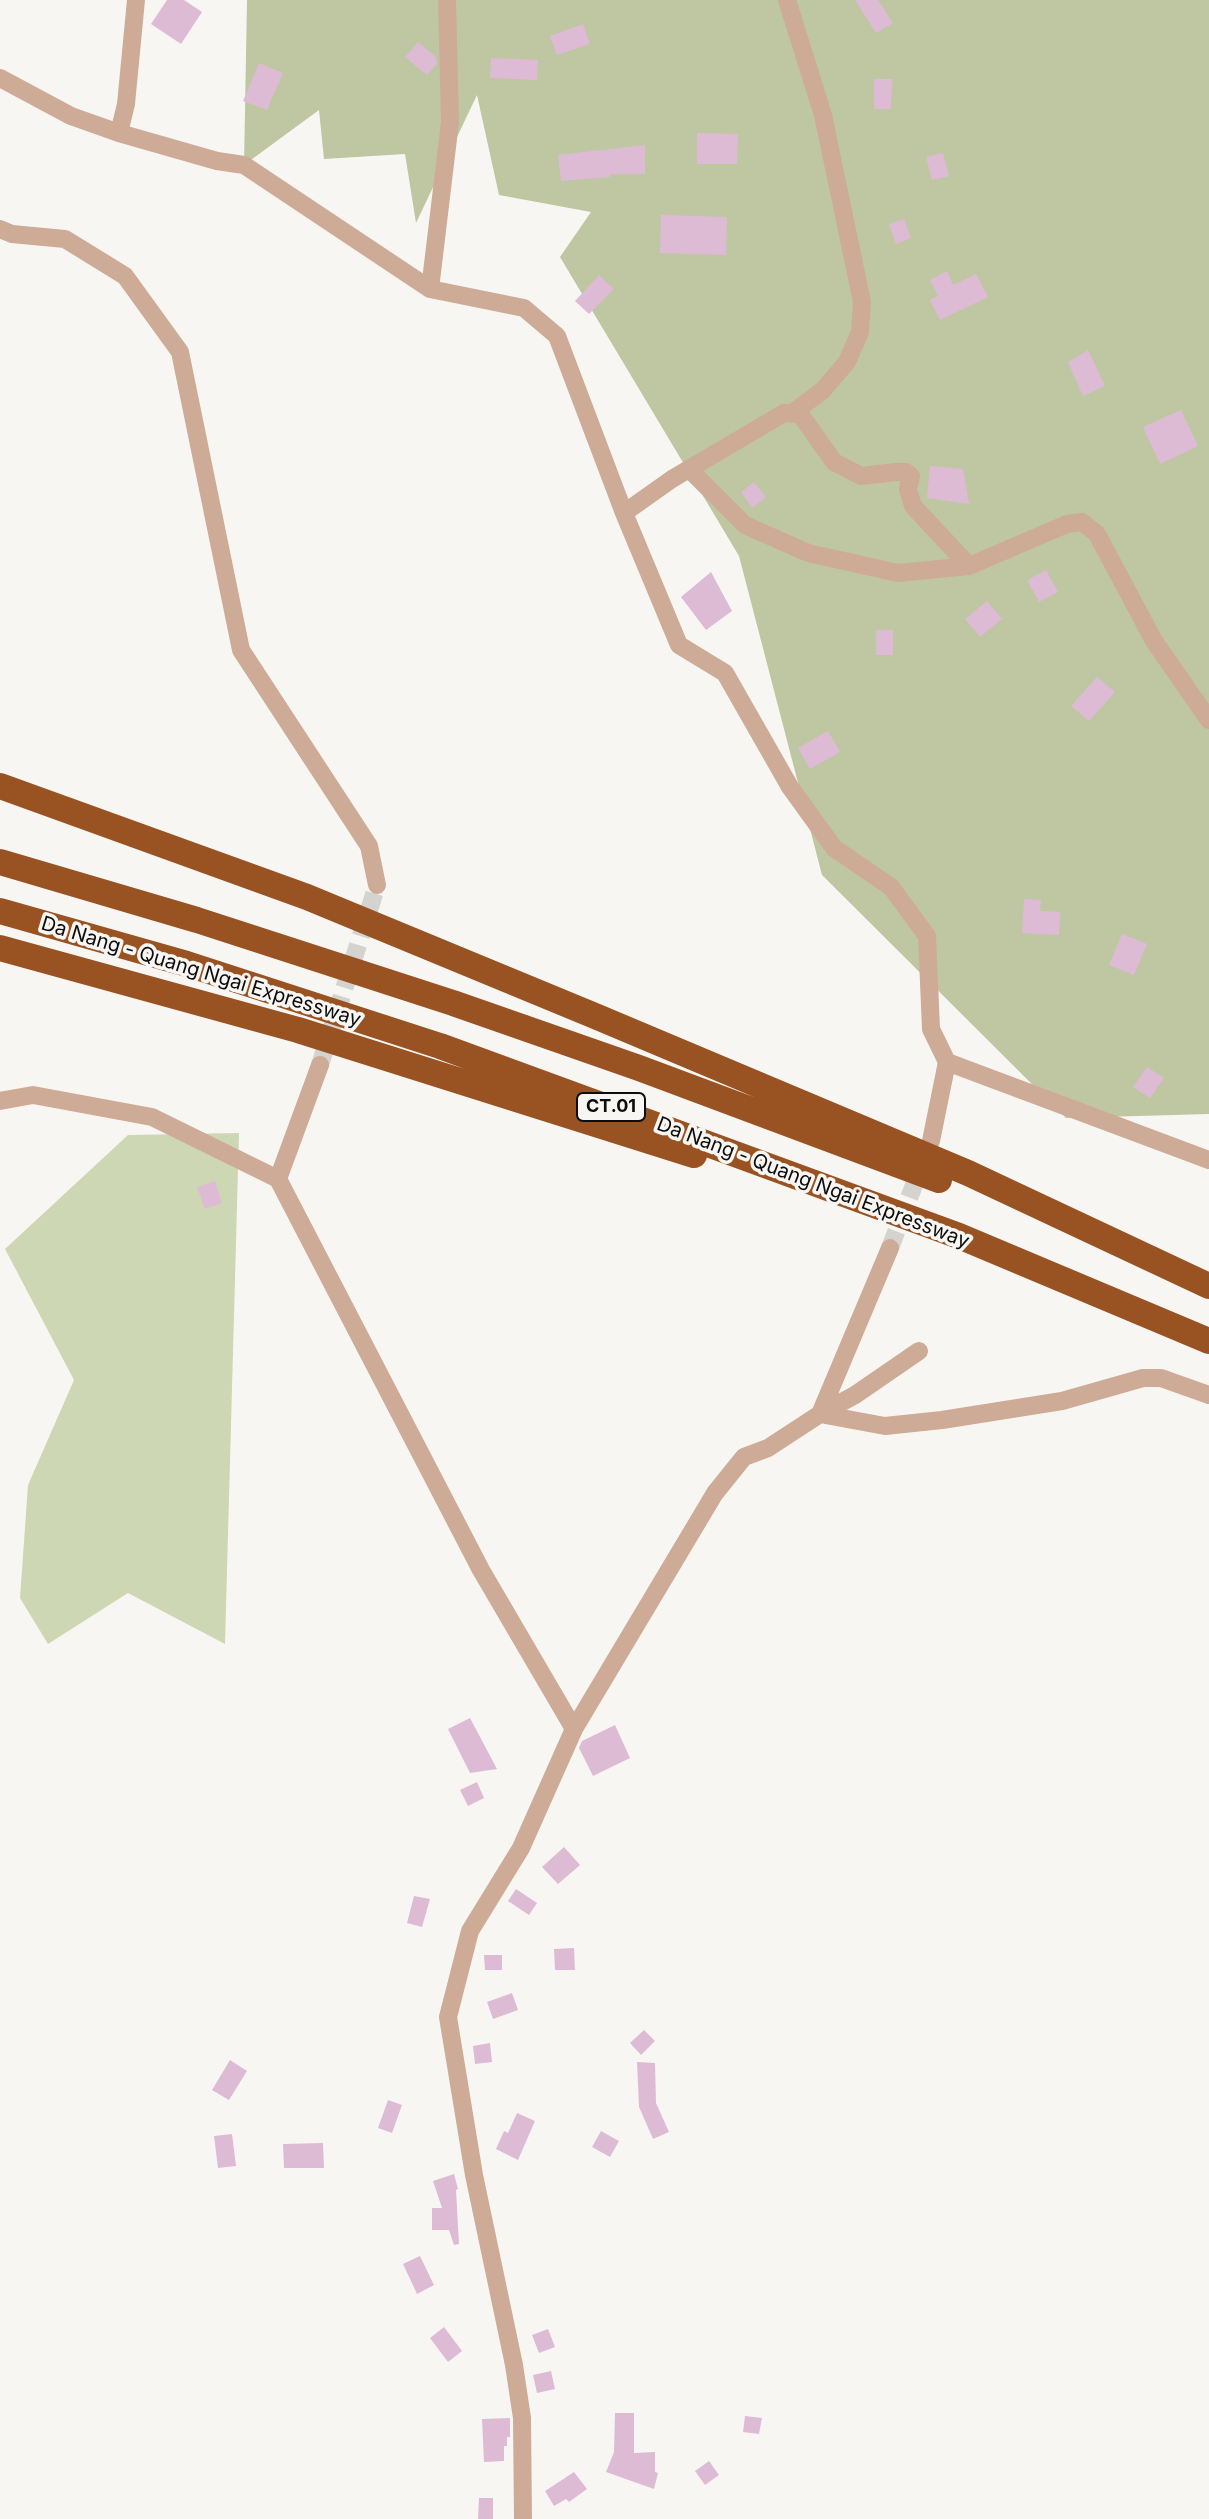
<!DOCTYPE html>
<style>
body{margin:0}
canvas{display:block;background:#f8f6f3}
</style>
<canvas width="1209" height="2519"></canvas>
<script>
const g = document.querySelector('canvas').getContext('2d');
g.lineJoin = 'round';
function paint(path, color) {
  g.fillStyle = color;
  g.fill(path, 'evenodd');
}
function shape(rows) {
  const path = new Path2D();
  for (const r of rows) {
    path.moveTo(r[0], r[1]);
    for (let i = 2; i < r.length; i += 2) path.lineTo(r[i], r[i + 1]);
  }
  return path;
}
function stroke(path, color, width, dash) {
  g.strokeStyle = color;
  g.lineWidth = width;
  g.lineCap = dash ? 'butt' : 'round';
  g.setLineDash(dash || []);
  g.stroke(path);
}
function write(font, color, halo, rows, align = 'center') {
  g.font = font + ' Inter,sans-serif';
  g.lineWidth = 7;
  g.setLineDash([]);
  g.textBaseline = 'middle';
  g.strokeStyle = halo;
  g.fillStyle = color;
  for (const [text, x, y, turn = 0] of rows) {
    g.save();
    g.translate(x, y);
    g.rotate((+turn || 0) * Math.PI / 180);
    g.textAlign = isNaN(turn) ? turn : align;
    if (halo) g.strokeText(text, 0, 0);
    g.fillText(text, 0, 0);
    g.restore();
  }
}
paint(shape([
 [239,1133,225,1644,128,1593,48,1644,20,1598,28,1485,74,1380,5,1249,128,1135]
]), '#ced7b3');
paint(shape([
 [247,0,1209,0,1209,1114,1066,1118,822,875,739,556,560,257,591,212,499,195,477,95,416,223,405,154,324,159,319,110,244,165]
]), '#bec7a2');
paint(shape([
 [167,0,184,0,202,12,181,44,151,24],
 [855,0,878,0,893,23,876,33],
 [583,24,590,44,557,55,550,36],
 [418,42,436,57,437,64,427,75,405,57],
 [491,58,538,60,537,80,490,78],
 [259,63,283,73,267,110,243,101],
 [874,79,892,79,891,109,874,109],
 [697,133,738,134,737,164,697,164],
 [645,145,645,174,610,174,610,177,561,181,558,155],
 [943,153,949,176,932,180,926,157],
 [661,215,727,217,726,255,660,253],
 [904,219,911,238,896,244,889,224],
 [947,271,953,285,976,274,988,297,940,320,930,300,938,296,930,280],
 [599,275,614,289,589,314,575,301],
 [1088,350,1105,386,1083,396,1068,362],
 [1181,410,1198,446,1160,464,1143,427],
 [930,466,963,469,969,504,927,498],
 [754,482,766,497,752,508,741,492],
 [1046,570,1058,592,1039,602,1027,580],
 [711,572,732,611,706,630,681,597],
 [987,601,1002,619,980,637,965,619],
 [876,630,893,630,893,655,876,655],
 [1097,677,1115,692,1089,721,1071,706],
 [828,731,840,752,810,769,798,748],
 [1024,899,1041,900,1040,911,1060,912,1059,935,1022,933],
 [1122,934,1147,944,1134,975,1109,965],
 [1147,1067,1164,1078,1150,1098,1133,1087],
 [215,1181,222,1203,205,1209,197,1187],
 [470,1718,497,1769,470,1773,448,1729],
 [615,1725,630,1758,593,1776,579,1748,582,1741],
 [477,1782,484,1798,468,1806,460,1790],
 [564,1847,580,1865,558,1884,542,1867],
 [516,1889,537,1903,529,1915,508,1901],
 [414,1896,430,1899,422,1927,407,1923],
 [574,1948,575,1970,555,1970,554,1949],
 [484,1955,502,1955,502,1970,485,1970],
 [512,1993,518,2010,493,2019,487,2002],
 [644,2030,655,2041,641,2055,630,2043],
 [490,2043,492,2062,475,2064,473,2046],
 [230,2060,247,2071,229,2100,212,2090],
 [637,2062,655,2063,656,2103,669,2132,653,2139,639,2107],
 [388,2100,402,2105,392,2133,378,2128],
 [517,2113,535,2121,518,2160,496,2149,504,2131,508,2133],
 [601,2131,619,2141,610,2157,592,2147],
 [232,2134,236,2166,218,2168,214,2136],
 [323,2143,324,2168,284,2168,283,2144],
 [454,2174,458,2189,456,2190,459,2244,454,2245,449,2230,432,2230,432,2208,442,2208,433,2181],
 [420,2256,434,2285,417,2294,403,2264],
 [444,2327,462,2351,448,2362,430,2338],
 [548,2329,555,2347,539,2353,532,2335],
 [551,2371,555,2389,537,2393,533,2375],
 [615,2413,634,2413,634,2453,655,2452,655,2472,658,2473,654,2489,606,2472,614,2452],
 [745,2416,762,2418,759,2434,743,2432],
 [510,2418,510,2437,507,2437,507,2446,504,2446,504,2461,484,2462,482,2419],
 [709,2461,719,2475,705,2485,695,2471],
 [574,2472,587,2489,569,2502,566,2499,554,2506,545,2491],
 [479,2498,493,2498,493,2519,478,2519]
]), '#debbd4');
stroke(shape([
 [320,1065,377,885],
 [890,1248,922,1164]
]), '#d5d3d0', 18, [18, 9]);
stroke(shape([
 [787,0,823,115,862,302,860,332,847,362,823,390,794,412],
 [0,78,71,116,119,133,217,161,244,165,430,289,524,308,557,336,624,513,679,645,725,673,790,787,834,848,891,887,927,936,931,1029,947,1062,931,1141],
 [119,133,126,104,136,0],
 [0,229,12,234,65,239,125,276,180,352,241,650,369,846,377,885],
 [430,289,450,122,447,0],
 [689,469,745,525,808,553,898,573,969,566],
 [624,513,672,479,784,413,800,414,834,462,861,476,896,472,906,472,911,476,908,489,913,506,969,566,1067,524,1082,522,1097,534,1154,641,1209,720],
 [947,1062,1209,1160],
 [320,1065,278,1179,481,1570,574,1729],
 [0,1101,33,1095,152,1117,278,1179],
 [890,1248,820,1414,885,1426,942,1420,1062,1401,1143,1378,1161,1378,1209,1395],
 [523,2519,522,2418,514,2365,474,2175,448,2017,470,1931,521,1848,574,1729,715,1493,744,1457,768,1448,820,1414,855,1395,919,1351]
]), '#ceab97', 18);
stroke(shape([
 [0,786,307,897,595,1016,968,1173,1209,1286],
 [0,862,197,920,453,1003,639,1068,939,1180],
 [0,911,187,964,440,1046,959,1236,1209,1341],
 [0,948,298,1030,694,1155]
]), '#995322', 26);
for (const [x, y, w] of [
 [611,1107,68]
]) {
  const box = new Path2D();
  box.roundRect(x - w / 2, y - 14, w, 28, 6);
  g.fillStyle = '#f8f6f3';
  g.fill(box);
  stroke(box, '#0e0d0d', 2);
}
write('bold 18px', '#0e0d0d', null, [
 ["CT.01",611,1107]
]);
write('20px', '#0e0d0d', '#f8f6f3', [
 ["Da Nang - Quang Ngai Expressway",201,972,17],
 ["Da Nang - Quang Ngai Expressway",813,1183,21]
]);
</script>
